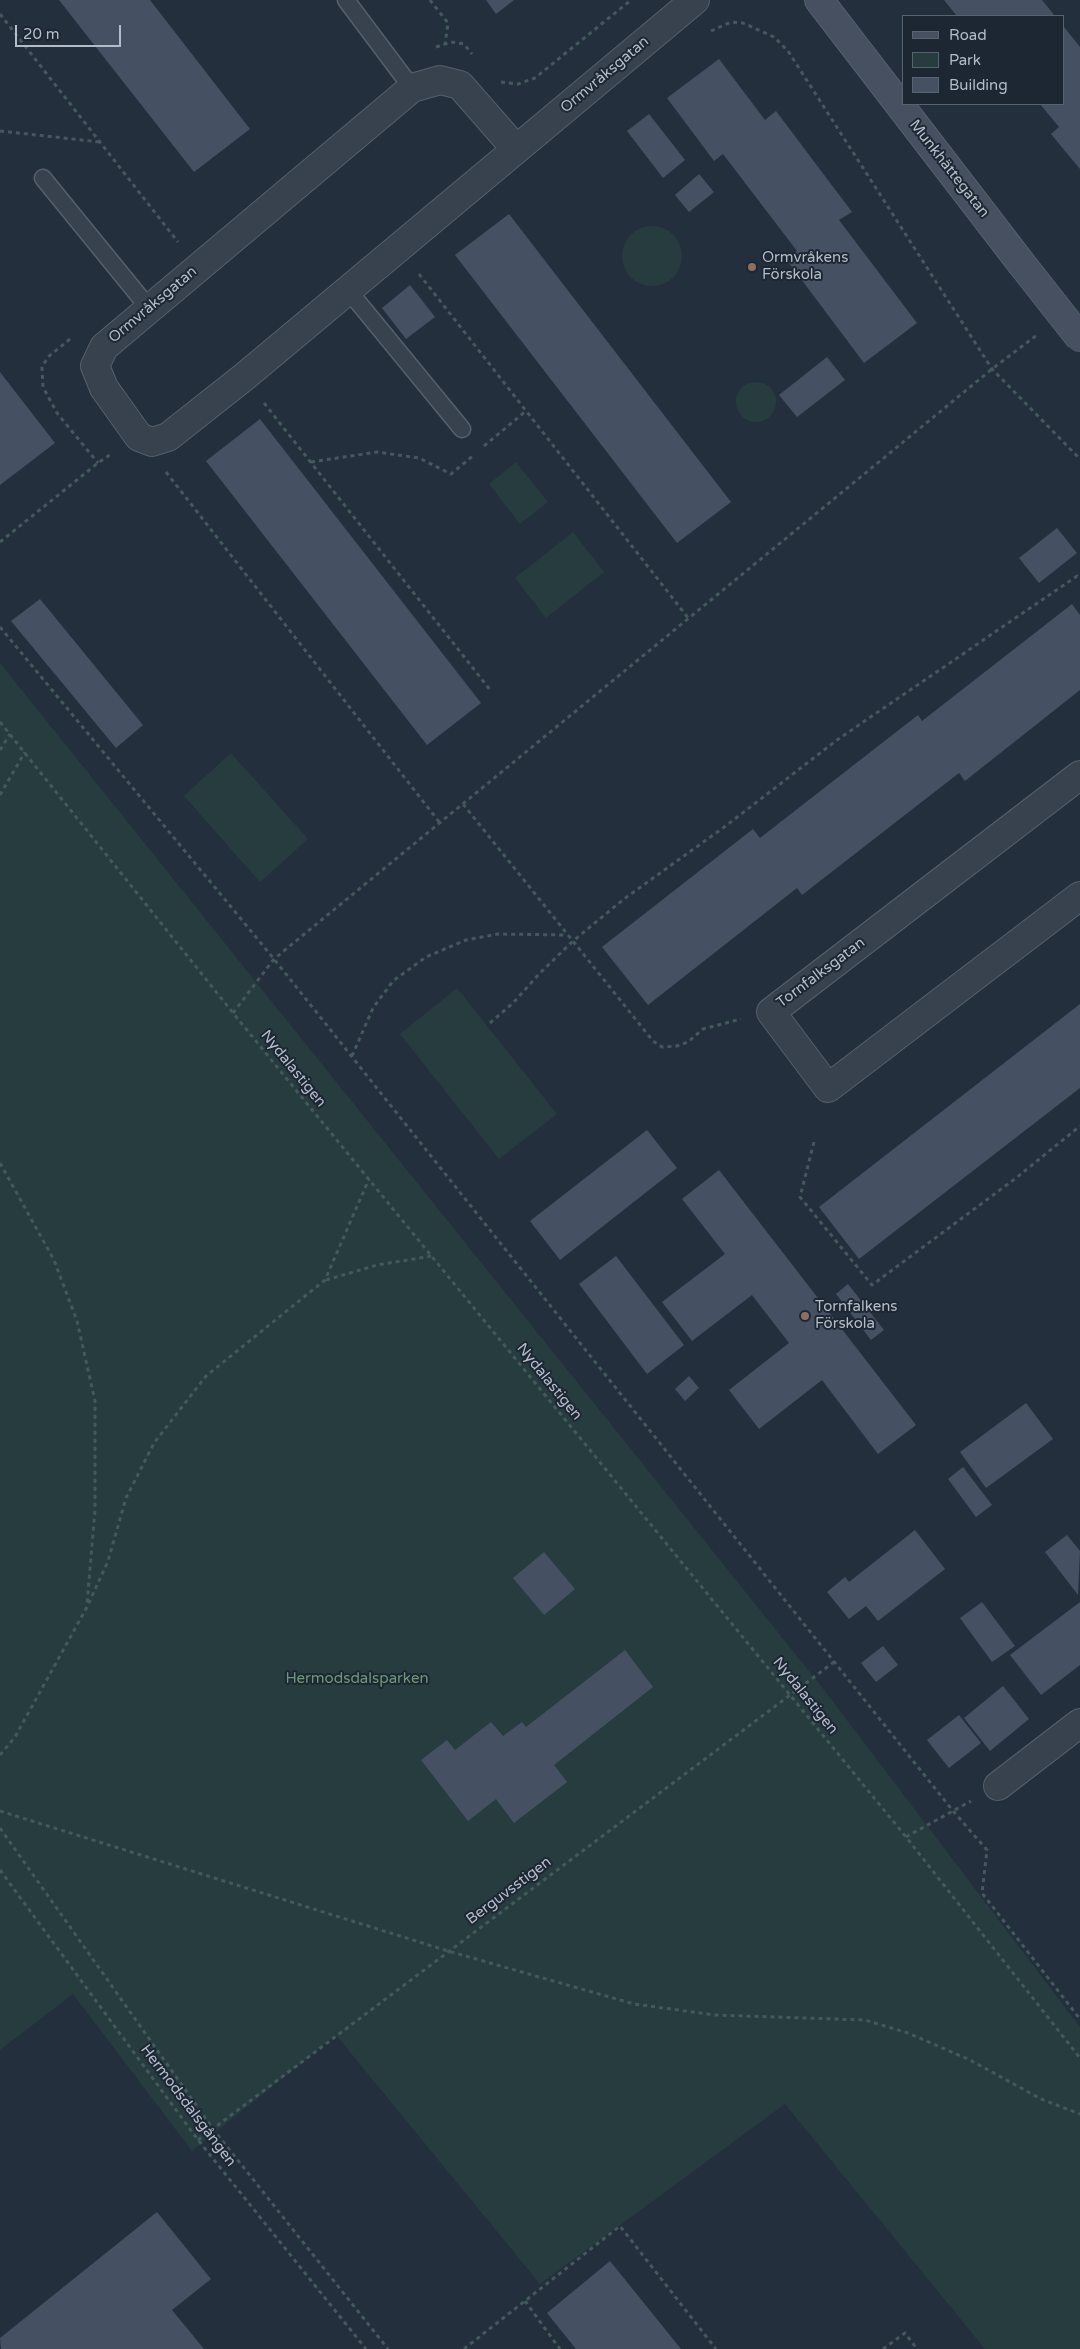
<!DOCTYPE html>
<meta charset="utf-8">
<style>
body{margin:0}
#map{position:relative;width:1080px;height:2349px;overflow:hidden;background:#242f3e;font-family:"Varela Round",sans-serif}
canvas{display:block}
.legend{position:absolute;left:902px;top:15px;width:162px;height:90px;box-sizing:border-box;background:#1d2633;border:1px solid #59626f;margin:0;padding:6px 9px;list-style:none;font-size:15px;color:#b4bcc9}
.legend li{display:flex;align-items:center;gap:10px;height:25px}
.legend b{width:25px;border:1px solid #59626f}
.scale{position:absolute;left:15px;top:25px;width:106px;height:22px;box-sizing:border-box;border:2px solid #b4bcc9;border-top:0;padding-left:6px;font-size:15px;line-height:18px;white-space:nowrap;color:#b4bcc9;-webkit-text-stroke:4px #1d2633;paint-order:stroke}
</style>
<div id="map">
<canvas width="1080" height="2349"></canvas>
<ul class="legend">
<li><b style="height:6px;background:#465061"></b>Road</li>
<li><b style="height:14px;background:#263c3f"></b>Park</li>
<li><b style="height:14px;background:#455162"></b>Building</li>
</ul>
<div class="scale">20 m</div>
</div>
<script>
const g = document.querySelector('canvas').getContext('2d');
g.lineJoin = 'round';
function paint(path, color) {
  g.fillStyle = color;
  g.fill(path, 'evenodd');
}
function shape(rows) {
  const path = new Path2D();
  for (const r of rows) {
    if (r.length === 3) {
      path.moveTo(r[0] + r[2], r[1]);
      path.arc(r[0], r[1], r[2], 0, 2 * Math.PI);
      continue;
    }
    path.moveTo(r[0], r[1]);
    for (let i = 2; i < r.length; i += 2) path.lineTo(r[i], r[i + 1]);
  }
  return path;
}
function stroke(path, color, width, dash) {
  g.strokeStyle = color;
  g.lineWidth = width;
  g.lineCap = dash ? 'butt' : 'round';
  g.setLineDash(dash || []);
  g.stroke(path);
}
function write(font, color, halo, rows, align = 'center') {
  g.font = font + ' "Varela Round",sans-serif';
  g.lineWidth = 4;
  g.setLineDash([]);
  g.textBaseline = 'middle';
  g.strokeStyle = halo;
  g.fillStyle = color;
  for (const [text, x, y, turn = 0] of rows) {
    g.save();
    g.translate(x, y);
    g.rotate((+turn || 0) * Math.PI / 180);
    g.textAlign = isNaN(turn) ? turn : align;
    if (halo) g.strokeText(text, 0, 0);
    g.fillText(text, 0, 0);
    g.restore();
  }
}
paint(shape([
 [652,256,30],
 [756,402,20],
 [516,462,548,502,520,524,489,484],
 [573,532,604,572,546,618,515,578],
 [0,663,821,1686,1080,2027,1080,2349,985,2349,785,2104,540,2284,336,2035,192,2151,73,1994,0,2050],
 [231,753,308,839,260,882,184,796],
 [457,988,557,1114,499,1159,400,1034]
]), '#263c3f');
paint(shape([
 [59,0,150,0,250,129,194,172],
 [486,0,514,0,496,14],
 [944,0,1042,0,1055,16,957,16],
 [1064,27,1080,47,1080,169,1051,134,1059,127,1040,104,1064,104],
 [719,59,765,120,776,111,852,212,839,220,917,323,864,363,786,259,797,251,723,154,714,161,667,98],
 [649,114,685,160,663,178,627,131],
 [699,174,714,192,689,212,675,195],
 [509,214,731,502,677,543,455,255],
 [410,285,435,317,406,339,382,308],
 [827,357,845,380,797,417,779,395],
 [0,372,55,443,0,485],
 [260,419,481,703,427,745,206,461],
 [1057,528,1077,553,1039,583,1019,558],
 [40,599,143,725,116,748,11,621],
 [1072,604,1080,615,1080,690,965,781,959,773,802,895,797,888,648,1005,602,947,753,829,760,838,918,715,922,721],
 [1080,1004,1080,1088,859,1259,819,1207],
 [647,1130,677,1168,560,1260,530,1221],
 [719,1170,916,1425,878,1454,822,1380,759,1429,729,1390,789,1343,752,1295,692,1341,662,1302,725,1254,682,1199],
 [616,1256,684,1345,647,1374,579,1284],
 [848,1284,884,1330,871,1340,836,1294],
 [689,1376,699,1388,685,1401,675,1389],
 [1026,1403,1053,1439,986,1488,960,1452],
 [963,1467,992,1505,976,1517,948,1479],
 [915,1530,945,1569,878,1621,866,1606,849,1619,827,1592,845,1577,849,1582],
 [1067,1535,1080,1551,1078,1595,1045,1552],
 [544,1552,575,1589,544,1615,513,1578],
 [982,1602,1015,1646,992,1662,960,1618],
 [1080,1602,1080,1665,1041,1695,1010,1655],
 [883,1646,898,1665,876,1682,861,1663],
 [625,1650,653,1687,554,1765,567,1782,514,1823,496,1799,468,1821,421,1760,447,1740,455,1750,491,1722,503,1736,522,1722,526,1727],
 [1003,1686,1029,1719,990,1751,964,1718],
 [959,1715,981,1743,949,1768,927,1740],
 [157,2212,211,2279,172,2310,204,2349,1,2349,0,2338],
 [610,2261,681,2349,576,2349,547,2313]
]), '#455162');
const service = shape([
 [346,0,412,88],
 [43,178,148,307],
 [348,290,462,429]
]);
const minor = shape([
 [516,149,460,85,440,80,412,88,104,347,95,366,104,388,139,437,152,442,168,437,244,377,695,0],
 [1080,775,771,1012,828,1088,1080,896],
 [998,1786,1080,1723]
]);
const secondary = shape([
 [819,0,1021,263]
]);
stroke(service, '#565f6c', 19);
stroke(minor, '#565f6c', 30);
stroke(secondary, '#565f6c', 30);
stroke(shape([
 [430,0,448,23,445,45],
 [0,14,178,242],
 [711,31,731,22,743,23,774,37,788,51,992,369,1080,459],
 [436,47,451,42,464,44,472,54],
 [501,82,518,84,535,78,631,0],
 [0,131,100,142],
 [419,274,689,619],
 [70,339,48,357,42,367,43,387,57,413,98,463],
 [264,403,491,691],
 [484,446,526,411],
 [311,462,377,452,419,458,451,474,474,455],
 [166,472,440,823],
 [0,542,98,463,111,454],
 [0,627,274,959,953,1811,987,1850,982,1893,1080,2019],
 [0,722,233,1013,906,1837,1080,2058],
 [0,750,10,734],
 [0,795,25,752],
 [463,804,653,1041,662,1047,677,1046,688,1042,703,1029,741,1019],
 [233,1013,274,959,992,369,1037,335],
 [490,1023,513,1003,540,973,573,941,624,899,727,825,837,740,1077,576,1080,579],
 [352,1056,373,1008,393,981,426,957,466,940,498,934,566,935],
 [814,1142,800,1197,872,1285,1016,1178,1080,1126],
 [0,1163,54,1260,77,1321,95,1401,95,1510,87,1604],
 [326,1280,377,1265,432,1256],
 [0,1755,15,1737,87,1607,108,1561,126,1498,154,1443,206,1376,325,1280,369,1179],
 [0,1811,448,1951,634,2004,715,2015,865,2020,908,2033,970,2060,1041,2099,1080,2114],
 [0,1828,213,2129,388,2349],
 [906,1837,971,1801],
 [0,1870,198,2140,366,2349],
 [198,2140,834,1662],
 [525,2301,560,2349],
 [464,2349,620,2226,716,2349],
 [883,2349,905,2333,917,2349]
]), '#44595c', 3, [4, 4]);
stroke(service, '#38414e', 16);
stroke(minor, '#38414e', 28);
stroke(secondary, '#465061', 28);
const secondaryBridge = shape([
 [1021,263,1080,338]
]);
stroke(secondaryBridge, '#565f6c', 30, []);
stroke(secondaryBridge, '#465061', 28);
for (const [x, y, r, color] of [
 [752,267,5,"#8d6e63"],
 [805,1316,5,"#8d6e63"]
]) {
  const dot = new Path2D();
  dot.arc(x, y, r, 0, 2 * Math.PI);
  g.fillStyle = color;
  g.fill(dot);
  stroke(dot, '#1d2633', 2);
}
write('15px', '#b4bcc9', '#1d2633', [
 ["Ormvråksgatan",605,75,-40],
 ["Munkhättegatan",949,169,52],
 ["Ormvråksgatan",153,305,-40],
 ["Tornfalksgatan",821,973,-37],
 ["Nydalastigen",293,1069,51],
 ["Nydalastigen",549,1382,51],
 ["Nydalastigen",805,1696,51],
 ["Berguvsstigen",509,1891,-37],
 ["Hermodsdalsgången",188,2106,53]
]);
write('15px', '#b4bcc9', '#1d2633', [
 ["Ormvråkens",762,258],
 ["Förskola",762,275],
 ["Tornfalkens",815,1307],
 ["Förskola",815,1324]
], 'left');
write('15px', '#6b9a76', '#1d2633', [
 ["Hermodsdalsparken",357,1679]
]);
</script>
